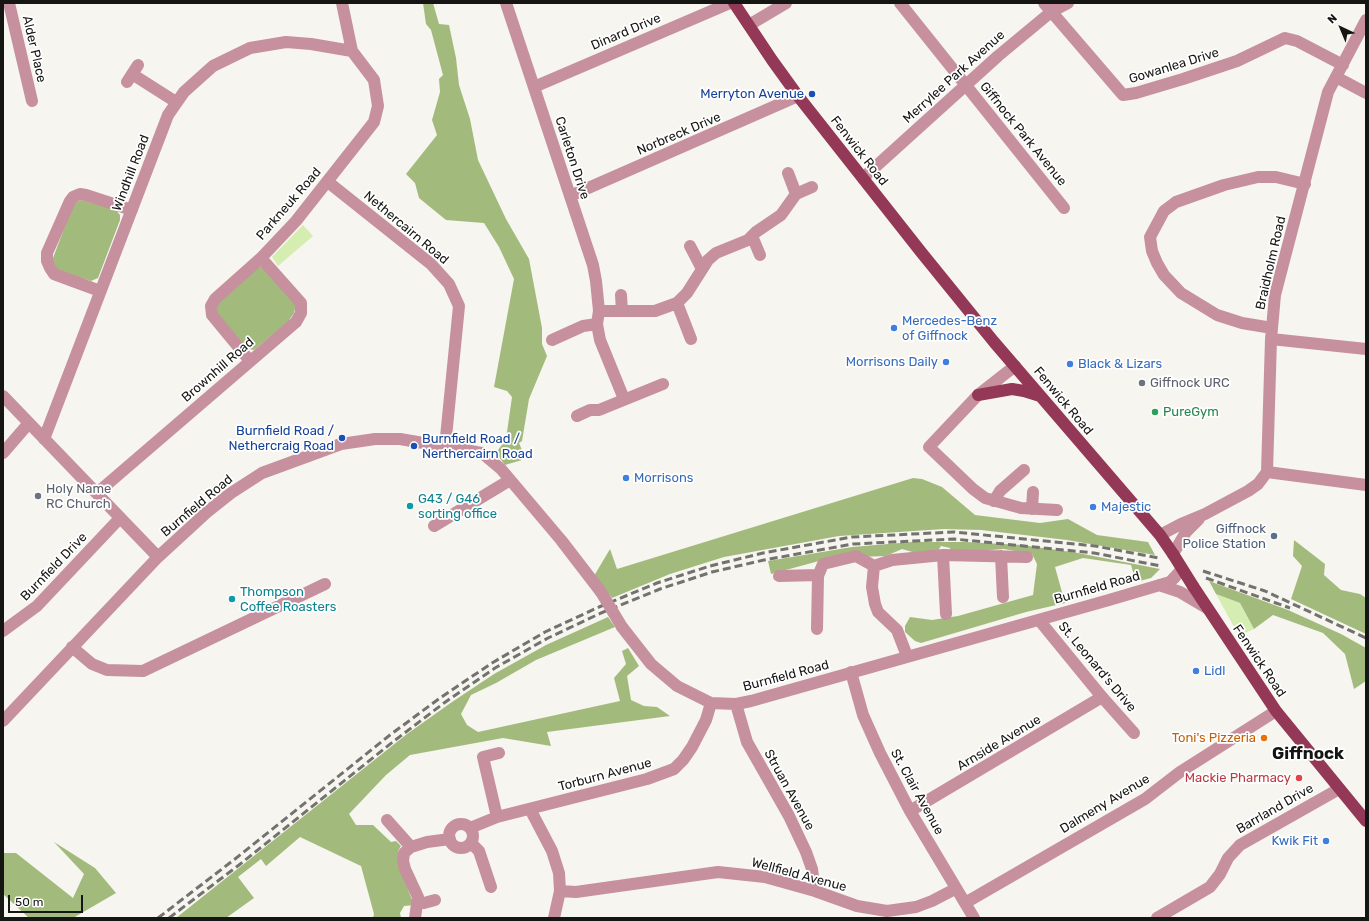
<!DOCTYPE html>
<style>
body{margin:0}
#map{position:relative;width:1369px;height:921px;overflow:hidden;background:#f6f5ef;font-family:Rubik,sans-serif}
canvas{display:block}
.frame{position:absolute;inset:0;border:4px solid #151513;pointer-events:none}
.north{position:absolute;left:1321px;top:8px;width:40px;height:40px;-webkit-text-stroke:3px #fff;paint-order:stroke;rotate:316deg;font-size:11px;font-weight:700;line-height:16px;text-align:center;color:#151513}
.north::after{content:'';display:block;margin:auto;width:14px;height:18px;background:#151513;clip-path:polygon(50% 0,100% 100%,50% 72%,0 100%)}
.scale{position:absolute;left:8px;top:895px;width:75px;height:18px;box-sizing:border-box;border:2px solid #151513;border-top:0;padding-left:5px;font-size:12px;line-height:14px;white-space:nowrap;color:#151513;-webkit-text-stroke:3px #fff;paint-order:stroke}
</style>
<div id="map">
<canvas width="1369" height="921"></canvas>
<div class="frame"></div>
<div class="north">N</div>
<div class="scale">50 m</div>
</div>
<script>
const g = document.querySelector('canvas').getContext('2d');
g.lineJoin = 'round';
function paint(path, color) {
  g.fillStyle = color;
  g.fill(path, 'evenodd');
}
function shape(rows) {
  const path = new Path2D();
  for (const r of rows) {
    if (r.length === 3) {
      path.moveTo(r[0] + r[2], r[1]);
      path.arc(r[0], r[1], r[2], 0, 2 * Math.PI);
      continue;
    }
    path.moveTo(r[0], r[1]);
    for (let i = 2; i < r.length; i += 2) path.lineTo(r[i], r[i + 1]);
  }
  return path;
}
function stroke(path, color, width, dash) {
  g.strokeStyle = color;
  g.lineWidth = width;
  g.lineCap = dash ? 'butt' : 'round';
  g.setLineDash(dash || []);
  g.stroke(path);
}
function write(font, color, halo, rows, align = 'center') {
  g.font = font + ' Rubik,sans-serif';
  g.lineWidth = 3.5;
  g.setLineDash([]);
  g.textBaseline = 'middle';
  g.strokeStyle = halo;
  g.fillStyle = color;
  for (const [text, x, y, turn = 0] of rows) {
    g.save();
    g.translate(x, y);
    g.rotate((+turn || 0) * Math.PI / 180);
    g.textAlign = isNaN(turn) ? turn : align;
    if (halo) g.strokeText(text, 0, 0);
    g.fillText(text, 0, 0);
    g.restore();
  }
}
paint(shape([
 [303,225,313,236,278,266,272,257],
 [1216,594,1240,603,1254,629,1239,636]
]), '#d5edb0');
paint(shape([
 [423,3,433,3,439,24,449,25,456,58,459,85,470,119,478,160,506,219,529,259,542,328,542,344,547,356,529,399,522,441,519,443,522,450,522,460,505,465,496,453,506,439,512,397,507,391,494,387,514,279,499,247,484,223,446,220,419,198,415,183,406,174,437,135,432,120,440,92,439,79,443,75,431,30,426,24],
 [82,200,116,210,120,215,120,220,98,278,91,281,58,271,53,264,53,258,73,205,76,202],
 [258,267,264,267,296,305,294,313,288,322,254,350,249,349,236,338,216,312,217,304],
 [913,478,922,479,942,487,975,515,1040,523,1068,519,1097,535,1148,542,1155,555,1067,540,981,530,944,529,839,536,724,557,670,574,612,598,594,576,610,549,617,569],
 [1294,540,1325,564,1324,575,1341,590,1360,594,1366,598,1366,634,1291,599,1302,566,1293,556],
 [912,542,965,542,1022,545,1078,553,1160,569,1151,578,1136,582,1131,565,1083,558,1055,567,1065,603,1026,612,921,643,915,641,905,632,905,626,910,617,932,620,958,616,1033,595,1037,564,1032,554,1004,549,951,553,950,548,941,546,937,552,919,554,902,549,886,556,830,558,771,574,768,561,852,547],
 [1209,581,1288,610,1341,634,1366,648,1366,681,1354,689,1345,654,1323,633,1273,615,1254,629,1240,603,1216,594],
 [608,617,615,627,536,660,496,683,471,695,461,714,467,725,478,732,620,701,614,678,626,664,622,651,628,648,639,666,627,676,631,700,644,706,657,707,670,716,547,732,551,746,503,738,410,755,386,775,349,814,356,825,373,825,391,842,396,841,401,846,398,851,399,866,414,905,404,906,400,913,401,918,373,918,374,914,361,866,300,837,266,866,261,859,238,877,254,898,226,918,176,918,407,734,452,702,494,674,546,645],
 [54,842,95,868,116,893,73,918,29,918,3,894,3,853,16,853,73,898,84,874]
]), '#a2bb7c');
stroke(shape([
 [9,3,32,101],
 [342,3,352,51],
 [506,3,593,265,596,281,599,311,597,324,600,340,624,399],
 [900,3,1064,208],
 [1044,3,1123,95,1136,93,1183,79,1237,61,1285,38,1297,41,1343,65],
 [749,25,786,3],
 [132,74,176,102],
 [1336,77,1366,93],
 [127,82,138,65],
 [534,87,730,3],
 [788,173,796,194],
 [863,178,998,56,1051,12,1068,3],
 [328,182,431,264,449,284,459,306,445,447],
 [570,196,798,96],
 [752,236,760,255],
 [690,246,702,269],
 [100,291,54,274,50,268,47,261,47,253,70,201,73,197,80,194,86,195,132,210],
 [621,295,622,311],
 [677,303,691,339],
 [599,311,655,311,677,303,687,293,708,260,716,253,748,240,756,232,781,215,796,194,812,187],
 [1272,328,1242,323,1217,315,1181,293,1164,275,1157,263,1152,251,1150,237,1164,211,1176,202,1224,185,1258,177,1276,177,1305,184],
 [1271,339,1366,349],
 [552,340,583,326,597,324],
 [250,361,212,315,211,306,215,299,261,258,296,221,374,122,378,106,374,80,352,51],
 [1015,366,978,395,929,447,973,489,985,498,1021,508,1057,510],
 [3,396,158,557],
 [577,416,590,410,599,410,663,384],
 [44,439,168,115,184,92,213,66,250,48,286,42,311,44,352,51],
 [3,453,29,423],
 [1267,472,1366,485],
 [97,493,296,322,301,313,301,303,261,258],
 [994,501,1000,491,1024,470],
 [1032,509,1033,492],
 [434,526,510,480],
 [1160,535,1181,524,1205,514,1248,491,1258,484,1267,472,1271,339,1275,295,1328,92,1366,20],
 [1173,554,1186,532,1199,519],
 [943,555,946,614],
 [1001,556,1003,597],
 [874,566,872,587,875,604,878,612,897,630,907,656],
 [779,576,818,575],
 [1159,585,1180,592,1207,608],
 [1039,620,1102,697,1134,733],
 [622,627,651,664,677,686,711,703,736,704,751,701,1109,600,1170,582,1174,578],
 [817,629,818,576,823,564,856,556,874,566,892,560,943,555,1027,557],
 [3,631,37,606,120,518],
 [72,647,92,664,107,670,143,671,325,584],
 [851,672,863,715,880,753,910,811,974,918],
 [736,704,747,742,789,816,806,852,812,869,815,891],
 [3,721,158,557,207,512,231,493,262,473,341,444,375,439,400,439,482,453,501,469,561,540,601,592],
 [530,809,552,851,559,873,560,891,554,918],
 [910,811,1102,697],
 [497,817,483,757,499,753],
 [387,820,411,847],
 [461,836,12],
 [470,828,497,817,647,779,674,769,683,760,692,747,706,720,711,703],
 [471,843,479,851,491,887],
 [560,891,576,892,718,872,765,877,815,891,857,906,887,911,916,907,932,901,955,889],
 [418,901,424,903,435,900],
 [965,903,1145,799,1180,772,1276,711],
 [415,918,418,897,405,869,403,861,404,853,411,847,427,842,450,839],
 [1157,918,1210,887,1220,874,1228,858,1240,845,1339,789]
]), '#c6909e', 12);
stroke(shape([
 [734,3,772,60,798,96,921,252,994,342,1160,535,1173,554],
 [978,395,1012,389,1024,391,1040,396],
 [1193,586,1276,711,1366,821]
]), '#943857', 12);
stroke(shape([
 [1203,571,1265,591,1366,638],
 [1206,578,1290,608],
 [158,918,235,859,390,735,440,698,492,663,545,632,599,607,657,583,710,566,763,553,852,537,954,532,1095,546,1159,558],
 [169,918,239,865,394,741,444,703,495,668,548,638,601,613,660,589,712,572,764,560,853,544,954,539,1094,553,1161,566]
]), '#73726f', 3, [8, 4]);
stroke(shape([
 [1174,578,1182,569],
 [601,592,622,627]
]), '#c6909e', 12);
stroke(shape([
 [1173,554,1193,586]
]), '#943857', 12);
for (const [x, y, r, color] of [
 [812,94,4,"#1a4fb4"],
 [894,328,4,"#3f7fe0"],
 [946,362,4,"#3f7fe0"],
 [1070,364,4,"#3f7fe0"],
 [1142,383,4,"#6b7280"],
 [1155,412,4,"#2e9e5b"],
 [342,438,4,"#1a4fb4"],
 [414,446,4,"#1a4fb4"],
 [626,478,4,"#3f7fe0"],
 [38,496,4,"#6b7280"],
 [410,506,4,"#0f9aa8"],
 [1093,507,4,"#3f7fe0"],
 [1274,536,4,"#5c6f8a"],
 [232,599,4,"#0f9aa8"],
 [1196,671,4,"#3f7fe0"],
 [1264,738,4,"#e8710a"],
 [1299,778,4,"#e0444e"],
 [1326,841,4,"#3f7fe0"]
]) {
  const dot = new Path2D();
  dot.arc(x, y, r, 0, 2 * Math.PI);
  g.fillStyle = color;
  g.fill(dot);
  stroke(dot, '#fff', 1.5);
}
write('13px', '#151513', '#fff', [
 ["Dinard Drive",626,32,-23],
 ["Alder Place",34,49,77],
 ["Gowanlea Drive",1174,66,-17],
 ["Merrylee Park Avenue",954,77,-42],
 ["Norbreck Drive",679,134,-23],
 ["Giffnock Park Avenue",1023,134,51],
 ["Fenwick Road",859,151,52],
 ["Carleton Drive",572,158,72],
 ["Windhill Road",131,173,-69],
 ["Parkneuk Road",289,204,-49],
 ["Nethercairn Road",406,228,40],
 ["Braidholm Road",1271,263,-77],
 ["Brownhill Road",218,370,-41],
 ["Fenwick Road",1063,401,50],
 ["Burnfield Road",197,506,-40],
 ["Burnfield Drive",54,567,-46],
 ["Burnfield Road",1097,588,-16],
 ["Fenwick Road",1259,661,56],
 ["St. Leonard's Drive",1097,667,50],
 ["Burnfield Road",786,676,-15],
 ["Arnside Avenue",999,743,-31],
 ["Torburn Avenue",605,775,-15],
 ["Struan Avenue",789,790,61],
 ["St. Clair Avenue",917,792,61],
 ["Dalmeny Avenue",1105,804,-31],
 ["Barrland Drive",1275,809,-30],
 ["Wellfield Avenue",799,875,15]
]);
write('13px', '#164399', '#fff', [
 ["Merryton Avenue",804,94],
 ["Burnfield Road /",334,431],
 ["Nethercraig Road",334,446],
 ["Burnfield Road /",422,439,"left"],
 ["Nerthercairn Road",422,454,"left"]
], 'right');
write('13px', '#366cbe', '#fff', [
 ["Mercedes-Benz",902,321],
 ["of Giffnock",902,336],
 ["Morrisons Daily",938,362,"right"],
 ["Black & Lizars",1078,364],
 ["Morrisons",634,478],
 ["Majestic",1101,507],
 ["Lidl",1204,671],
 ["Kwik Fit",1318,841,"right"]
], 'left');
write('13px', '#5b616d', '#fff', [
 ["Giffnock URC",1150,383],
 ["Holy Name",46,489],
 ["RC Church",46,504]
], 'left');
write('13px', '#27864d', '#fff', [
 ["PureGym",1163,412]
], 'left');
write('13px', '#0d838f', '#fff', [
 ["G43 / G46",418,499],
 ["sorting office",418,514],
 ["Thompson",240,592],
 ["Coffee Roasters",240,607]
], 'left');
write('13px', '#4e5e75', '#fff', [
 ["Giffnock",1266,529],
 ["Police Station",1266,544]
], 'right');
write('13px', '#c56008', '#fff', [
 ["Toni's Pizzeria",1256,738]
], 'right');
write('13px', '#be3a42', '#fff', [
 ["Mackie Pharmacy",1291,778]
], 'right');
write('bold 17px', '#151513', '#fff', [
 ["Giffnock",1308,754]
]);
</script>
